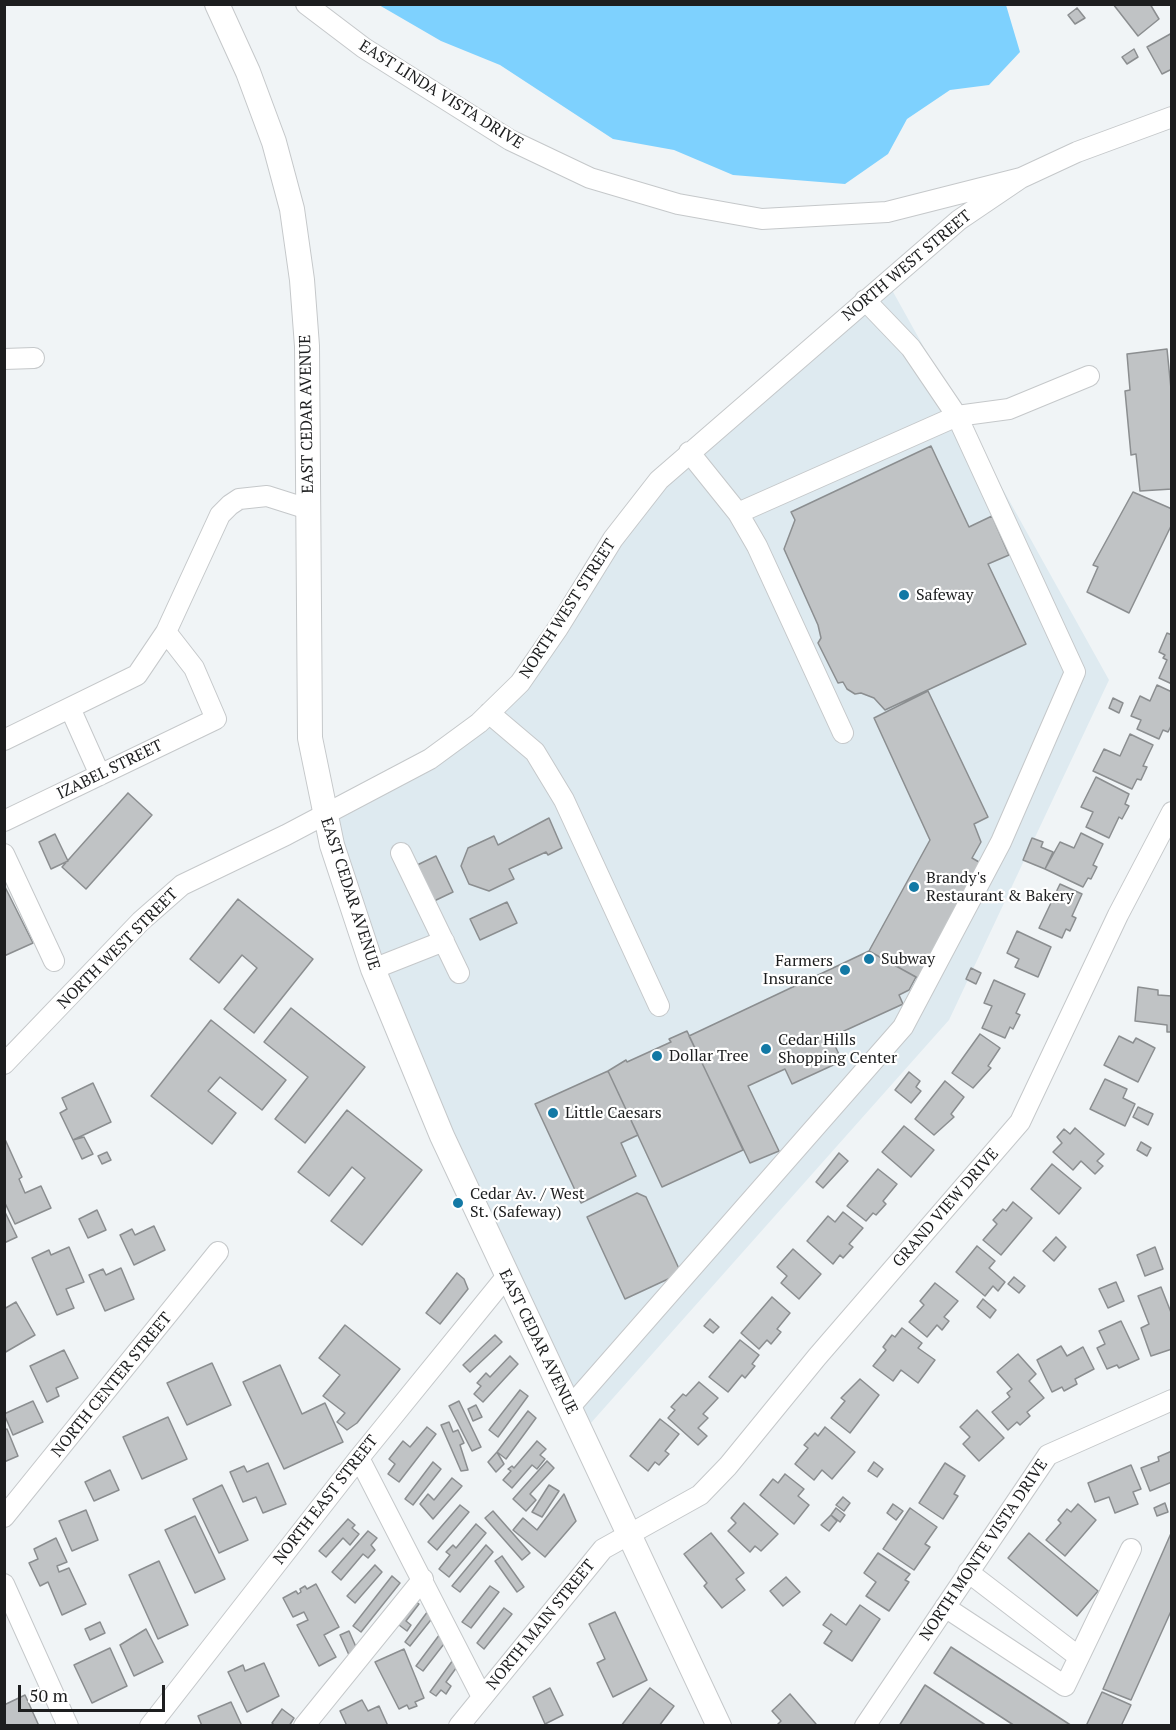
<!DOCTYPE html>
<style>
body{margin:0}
#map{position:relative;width:1176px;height:1730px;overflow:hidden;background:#f0f4f6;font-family:"PT Serif",serif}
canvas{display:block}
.frame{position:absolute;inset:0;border:6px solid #1d1e1f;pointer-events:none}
.scale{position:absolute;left:18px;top:1685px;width:147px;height:27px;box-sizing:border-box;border:3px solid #1d1e1f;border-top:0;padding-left:8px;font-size:18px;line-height:21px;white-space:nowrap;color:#1d1e1f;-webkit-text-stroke:4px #fff;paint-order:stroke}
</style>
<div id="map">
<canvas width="1176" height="1730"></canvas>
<div class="frame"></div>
<div class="scale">50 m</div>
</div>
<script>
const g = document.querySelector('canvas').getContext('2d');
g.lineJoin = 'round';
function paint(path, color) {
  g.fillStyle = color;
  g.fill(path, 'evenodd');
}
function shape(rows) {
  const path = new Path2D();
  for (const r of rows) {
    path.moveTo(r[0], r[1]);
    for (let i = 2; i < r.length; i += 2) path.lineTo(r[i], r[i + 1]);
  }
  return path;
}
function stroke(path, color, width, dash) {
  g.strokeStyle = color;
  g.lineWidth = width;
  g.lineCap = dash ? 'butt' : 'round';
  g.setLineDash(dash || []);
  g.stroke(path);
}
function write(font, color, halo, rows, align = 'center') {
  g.font = font + ' "PT Serif",serif';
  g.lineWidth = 4.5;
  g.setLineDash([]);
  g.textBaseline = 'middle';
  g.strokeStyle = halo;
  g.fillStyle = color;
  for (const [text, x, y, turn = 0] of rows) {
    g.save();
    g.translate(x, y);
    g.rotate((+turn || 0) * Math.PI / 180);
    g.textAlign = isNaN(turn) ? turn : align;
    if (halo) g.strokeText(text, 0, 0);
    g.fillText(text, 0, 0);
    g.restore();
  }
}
paint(shape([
 [887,281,1109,680,949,1020,582,1433,506,1277,324,814,489,713,635,507]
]), '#deeaf0');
paint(shape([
 [379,5,1006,5,1020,52,989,85,950,90,907,119,888,154,845,184,733,175,674,150,613,139,500,65,441,41]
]), '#7ed1fe');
const building = shape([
 [1113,4,1150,4,1159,19,1138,36,1113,4],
 [1077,8,1085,18,1075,24,1068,15,1077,8],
 [1172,33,1172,69,1162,74,1147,47,1172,33],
 [1134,49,1138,57,1127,64,1122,57,1134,49],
 [1167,349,1172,399,1172,489,1140,491,1136,454,1131,455,1125,391,1130,390,1127,354,1167,349],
 [931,446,969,527,992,516,1009,555,988,564,1026,644,885,710,874,698,861,693,855,694,847,689,843,682,838,683,818,643,821,638,818,625,784,549,795,520,791,512,931,446],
 [1133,492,1172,509,1172,524,1129,613,1087,592,1098,567,1093,565,1133,492],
 [1167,633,1172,635,1172,684,1159,678,1167,660,1163,658,1165,655,1159,652,1167,633],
 [1157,685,1172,692,1172,724,1168,732,1163,730,1159,739,1137,729,1141,720,1131,716,1140,696,1150,701,1157,685],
 [928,691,988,817,974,824,981,842,972,858,986,866,923,981,869,951,930,840,874,718,928,691],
 [1113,698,1123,703,1119,713,1109,708,1113,698],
 [1130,734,1153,745,1143,766,1147,767,1141,780,1137,779,1132,789,1093,771,1104,749,1120,756,1130,734],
 [1096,777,1129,794,1125,804,1129,806,1122,819,1119,817,1109,838,1086,827,1093,812,1081,807,1096,777],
 [128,793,152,815,86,889,62,867,128,793],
 [549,818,562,848,548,855,546,852,509,869,514,879,489,891,469,884,461,866,468,848,494,836,498,845,549,818],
 [1081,833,1103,844,1093,865,1097,867,1091,879,1088,878,1083,887,1045,869,1060,842,1074,848,1081,833],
 [55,834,68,861,51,869,39,842,55,834],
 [1032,838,1043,842,1041,847,1053,852,1045,869,1023,860,1032,838],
 [436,856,453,892,432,902,415,866,436,856],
 [1060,884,1082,894,1072,916,1076,918,1070,931,1066,929,1062,938,1039,928,1060,884],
 [4,885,33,943,4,956,4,885],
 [238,899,313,959,254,1033,224,1009,257,968,242,955,219,983,190,959,238,899],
 [507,902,517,923,480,940,470,919,507,902],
 [1017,931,1051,947,1038,977,1015,967,1019,959,1007,953,1017,931],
 [869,951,916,977,909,990,899,995,903,1004,831,1037,842,1061,792,1084,785,1069,748,1086,779,1151,750,1163,689,1036,869,951],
 [971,968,981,973,976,984,966,979,971,968],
 [994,980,1025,994,1016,1013,1020,1015,1013,1029,1010,1027,1005,1038,982,1028,992,1006,984,1003,994,980],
 [1138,987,1158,990,1158,995,1172,996,1172,1032,1167,1032,1167,1025,1135,1021,1138,987],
 [291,1008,365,1067,305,1143,275,1119,308,1077,264,1042,291,1008],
 [211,1020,286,1080,262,1110,220,1077,208,1091,236,1113,212,1144,151,1096,211,1020],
 [687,1031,743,1150,662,1187,608,1071,626,1060,627,1062,671,1042,669,1039,687,1031],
 [980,1034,1000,1048,988,1066,991,1068,973,1088,952,1073,980,1034],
 [1119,1036,1133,1043,1136,1038,1155,1048,1138,1082,1104,1065,1119,1036],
 [608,1071,638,1135,621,1143,636,1176,581,1203,535,1104,608,1071],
 [909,1072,920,1081,916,1087,921,1091,911,1103,895,1090,909,1072],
 [1105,1079,1127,1089,1123,1098,1135,1104,1125,1126,1090,1109,1105,1079],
 [945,1081,964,1097,951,1114,954,1117,934,1135,915,1119,945,1081],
 [93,1083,111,1122,73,1140,60,1113,67,1109,62,1098,93,1083],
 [1138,1107,1153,1114,1148,1125,1133,1117,1138,1107],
 [347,1110,422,1170,362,1245,331,1221,365,1178,352,1167,329,1196,298,1172,347,1110],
 [904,1126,934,1150,911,1177,882,1152,904,1126],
 [1075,1128,1104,1154,1097,1161,1103,1166,1095,1174,1081,1161,1073,1170,1053,1152,1062,1143,1057,1137,1064,1129,1070,1134,1075,1128],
 [4,1137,22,1177,19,1179,25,1193,41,1186,51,1208,15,1224,4,1201,4,1137],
 [84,1137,93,1154,82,1159,73,1140,84,1137],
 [1141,1142,1151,1148,1147,1156,1137,1150,1141,1142],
 [107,1152,111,1160,102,1164,98,1156,107,1152],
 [839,1153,848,1161,823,1188,816,1182,839,1153],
 [1052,1164,1081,1188,1059,1214,1031,1189,1052,1164],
 [878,1169,897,1184,883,1201,886,1204,876,1215,873,1213,866,1221,847,1206,878,1169],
 [637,1193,646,1197,681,1273,625,1299,587,1217,637,1193],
 [1013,1202,1032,1218,1001,1255,983,1240,997,1224,993,1220,1003,1209,1006,1211,1013,1202],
 [4,1210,17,1237,4,1243,4,1210],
 [97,1210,106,1230,88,1238,79,1219,97,1210],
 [843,1212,863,1228,849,1244,853,1247,843,1258,840,1255,833,1264,807,1241,828,1216,835,1222,843,1212],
 [154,1226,165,1250,134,1265,120,1235,132,1229,135,1235,154,1226],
 [1056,1237,1066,1247,1054,1261,1043,1251,1056,1237],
 [977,1246,995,1261,989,1268,1005,1282,998,1291,993,1286,985,1296,956,1272,977,1246],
 [69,1247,84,1282,66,1289,74,1308,57,1315,32,1258,49,1250,51,1255,69,1247],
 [1155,1247,1163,1269,1145,1276,1137,1255,1155,1247],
 [793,1249,821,1274,799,1299,781,1283,787,1276,777,1267,793,1249],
 [121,1268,134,1299,105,1311,89,1275,103,1269,106,1275,121,1268],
 [457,1273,464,1279,468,1289,440,1324,426,1313,457,1273],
 [1014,1277,1025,1286,1019,1293,1008,1284,1014,1277],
 [1116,1282,1124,1301,1108,1308,1099,1289,1116,1282],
 [935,1283,958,1301,944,1317,949,1321,942,1330,937,1325,927,1337,909,1322,924,1305,920,1301,935,1283],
 [1161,1287,1172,1315,1172,1349,1151,1356,1141,1328,1149,1324,1138,1296,1161,1287],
 [772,1297,790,1313,777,1329,781,1332,771,1344,767,1340,759,1349,741,1333,772,1297],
 [983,1299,996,1310,990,1318,977,1307,983,1299],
 [16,1302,35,1335,4,1353,4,1309,16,1302],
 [710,1319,719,1327,713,1333,704,1326,710,1319],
 [1121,1321,1139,1359,1119,1368,1117,1365,1107,1369,1097,1348,1105,1344,1099,1331,1121,1321],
 [345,1325,400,1369,357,1423,347,1430,337,1422,345,1413,323,1396,340,1375,319,1358,345,1325],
 [902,1328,922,1343,918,1348,935,1360,918,1383,901,1370,893,1381,873,1366,886,1350,883,1347,892,1335,895,1337,902,1328],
 [495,1335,502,1342,470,1372,463,1365,495,1335],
 [740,1340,759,1355,752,1364,755,1366,745,1378,742,1375,728,1392,709,1377,740,1340],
 [1061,1346,1067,1356,1083,1347,1094,1369,1075,1379,1077,1384,1064,1391,1062,1387,1052,1392,1037,1360,1061,1346],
 [64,1350,78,1378,56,1388,59,1396,47,1402,30,1366,64,1350],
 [1018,1354,1036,1374,1029,1381,1044,1398,1027,1412,1030,1416,1020,1425,1017,1422,1008,1430,992,1412,1010,1397,1007,1393,1012,1389,997,1372,1018,1354],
 [510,1356,518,1364,483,1402,474,1394,481,1386,477,1383,486,1373,490,1377,510,1356],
 [212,1363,231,1405,187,1425,167,1383,212,1363],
 [280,1365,302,1414,325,1403,343,1442,284,1469,243,1382,280,1365],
 [860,1379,879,1395,850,1433,831,1418,845,1401,841,1398,860,1379],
 [699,1382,718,1398,703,1414,708,1418,698,1428,707,1436,698,1445,668,1418,675,1410,671,1407,683,1394,686,1396,699,1382],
 [520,1390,528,1396,498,1437,489,1430,520,1390],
 [33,1401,43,1422,13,1435,4,1414,33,1401],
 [459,1401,481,1447,472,1451,449,1406,459,1401],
 [476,1405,482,1417,473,1421,468,1409,476,1405],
 [977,1410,1004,1438,979,1461,963,1444,970,1437,960,1427,977,1410],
 [528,1411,536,1418,506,1459,497,1452,528,1411],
 [168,1417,187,1459,142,1479,123,1437,168,1417],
 [660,1419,679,1434,665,1451,669,1454,659,1465,655,1462,648,1471,630,1456,660,1419],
 [449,1422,453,1432,458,1430,464,1443,460,1445,468,1470,461,1471,441,1425,449,1422],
 [427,1427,436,1434,399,1482,388,1474,395,1464,389,1459,403,1441,410,1447,427,1427],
 [825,1427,855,1452,832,1479,822,1470,814,1480,795,1464,808,1448,804,1445,815,1433,818,1436,825,1427],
 [7,1429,18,1456,4,1462,4,1430,7,1429],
 [537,1441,546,1449,540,1455,545,1459,537,1469,532,1465,512,1488,503,1480,511,1471,508,1469,512,1466,514,1468,537,1441],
 [1172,1451,1172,1482,1150,1491,1141,1468,1159,1461,1158,1457,1172,1451],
 [497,1452,504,1464,496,1472,488,1462,497,1452],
 [547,1461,554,1468,530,1494,536,1500,526,1511,513,1499,547,1461],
 [433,1462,441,1469,413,1505,405,1499,433,1462],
 [874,1462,883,1469,877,1477,868,1471,874,1462],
 [268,1463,286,1504,263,1513,256,1497,243,1502,230,1472,244,1466,247,1472,268,1463],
 [945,1463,965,1476,954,1494,958,1496,943,1519,919,1503,945,1463],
 [1131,1465,1141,1489,1133,1492,1138,1504,1115,1513,1109,1497,1095,1502,1088,1483,1131,1465],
 [110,1470,119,1490,94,1501,85,1482,110,1470],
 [785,1474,804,1489,798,1496,809,1505,794,1524,760,1495,773,1479,778,1483,785,1474],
 [452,1478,462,1486,433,1519,420,1504,428,1494,434,1500,452,1478],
 [222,1485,248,1540,219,1553,193,1499,222,1485],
 [549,1485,559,1491,542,1517,532,1512,549,1485],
 [564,1494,576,1521,545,1557,513,1530,523,1518,537,1530,564,1494],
 [843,1497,850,1503,844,1511,836,1505,843,1497],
 [744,1503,778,1534,761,1551,755,1546,750,1552,728,1531,736,1523,731,1518,744,1503],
 [1165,1503,1168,1512,1157,1516,1154,1508,1165,1503],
 [893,1504,903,1511,896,1520,887,1513,893,1504],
 [1078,1504,1096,1520,1065,1556,1046,1540,1061,1523,1058,1520,1067,1509,1071,1512,1078,1504],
 [460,1505,469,1512,437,1550,428,1542,460,1505],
 [836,1508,845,1515,840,1522,831,1515,836,1508],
 [910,1508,937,1527,925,1544,930,1547,914,1570,883,1549,910,1508],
 [86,1510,98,1540,72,1551,59,1521,86,1510],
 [493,1511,530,1553,522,1560,485,1518,493,1511],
 [831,1515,837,1521,829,1531,821,1525,831,1515],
 [195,1516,225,1579,195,1593,165,1530,195,1516],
 [348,1519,355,1525,352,1528,359,1534,350,1545,343,1538,326,1557,319,1551,348,1519],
 [476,1524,486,1533,449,1577,439,1569,450,1555,446,1552,453,1545,456,1548,476,1524],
 [368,1531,377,1538,371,1545,375,1550,368,1558,363,1554,341,1580,332,1572,368,1531],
 [1172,1531,1172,1609,1131,1700,1103,1689,1172,1531],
 [711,1533,744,1573,736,1579,745,1590,722,1608,704,1586,707,1583,684,1554,711,1533],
 [1029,1533,1098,1591,1077,1616,1008,1558,1029,1533],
 [56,1538,67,1562,57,1566,59,1572,69,1568,86,1604,62,1615,48,1582,40,1586,29,1563,38,1559,34,1549,56,1538],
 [486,1545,493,1552,460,1592,452,1586,486,1545],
 [878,1553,910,1574,905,1580,909,1582,889,1611,866,1596,876,1582,864,1573,878,1553],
 [502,1556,524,1587,517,1592,495,1561,502,1556],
 [159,1561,188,1625,158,1639,129,1575,159,1561],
 [375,1565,382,1572,355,1603,347,1596,375,1565],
 [392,1576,400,1583,361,1632,353,1626,392,1576],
 [786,1577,800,1592,783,1606,770,1591,786,1577],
 [316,1584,339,1627,324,1635,336,1657,319,1666,297,1625,308,1620,304,1612,293,1617,283,1598,296,1591,298,1594,301,1592,300,1589,305,1586,307,1589,316,1584],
 [490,1586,499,1592,471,1628,462,1622,490,1586],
 [412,1599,419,1604,406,1621,411,1625,407,1631,395,1622,412,1599],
 [860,1605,880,1619,852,1661,824,1643,832,1631,823,1625,831,1614,846,1625,860,1605],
 [504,1608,512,1614,484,1649,477,1643,504,1608],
 [428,1611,434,1616,410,1646,405,1642,428,1611],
 [615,1612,647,1680,613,1697,597,1663,605,1659,589,1624,615,1612],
 [100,1622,105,1633,90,1640,85,1629,100,1622],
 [146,1629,163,1662,134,1676,120,1645,146,1629],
 [349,1631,356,1647,349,1655,340,1635,349,1631],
 [440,1634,447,1640,423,1671,416,1666,440,1634],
 [951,1647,1072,1726,1015,1726,934,1673,951,1647],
 [110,1648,127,1686,92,1703,74,1665,110,1648],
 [404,1649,424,1698,415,1702,417,1706,409,1709,407,1705,399,1709,375,1662,404,1649],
 [453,1660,459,1664,446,1682,451,1686,446,1694,441,1690,436,1696,430,1692,453,1660],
 [264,1663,279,1696,247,1712,228,1672,243,1665,245,1671,264,1663],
 [925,1685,987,1726,899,1726,925,1685],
 [550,1688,563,1715,545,1724,533,1697,550,1688],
 [650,1688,674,1706,659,1726,621,1726,650,1688],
 [1102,1692,1131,1705,1121,1726,1086,1726,1102,1692],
 [790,1694,816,1724,815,1726,776,1726,781,1721,772,1711,790,1694],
 [25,1695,39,1726,4,1726,4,1705,25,1695],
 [362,1700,368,1711,379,1706,388,1726,347,1726,340,1711,362,1700],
 [231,1702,242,1726,202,1726,198,1716,231,1702],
 [282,1709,294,1718,289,1726,275,1726,272,1723,282,1709]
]);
paint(building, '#c0c3c5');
stroke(building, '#8b8e90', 1.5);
const minor = shape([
 [306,4,364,48,510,140,590,178,678,204,762,219,887,212,1021,178,1077,152,1172,117],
 [4,359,34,358],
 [689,452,738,513,757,546,843,733],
 [738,513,957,416,1009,409,1089,376],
 [70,708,100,775],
 [489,713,535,752,564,800,659,1006],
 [4,740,137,675,166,632],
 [4,821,216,719,194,668,166,632,220,515,230,505,239,499,267,496,308,509],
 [401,853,459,973],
 [4,854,54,961],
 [373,969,444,941],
 [4,1064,141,921,182,885,286,835,430,759,479,723,520,683,558,628,613,539,659,480,959,220,1021,178],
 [569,1408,903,1027,1001,842,1075,672,957,416,911,348,865,300],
 [359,1458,482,1697],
 [4,1517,218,1252],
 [4,1584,68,1726],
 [945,1607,1065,1686,1079,1657,968,1572],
 [1079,1657,1131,1549],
 [150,1726,359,1458,506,1277],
 [304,1726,423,1579],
 [459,1726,603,1549,700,1495,728,1466,817,1357,1020,1122,1118,915,1172,812],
 [865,1726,1048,1455,1172,1400]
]);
const major = shape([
 [217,4,248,72,274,142,292,209,302,280,307,346,310,738,332,845,373,969,442,1136,719,1726]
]);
stroke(minor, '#c5c8ca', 22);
stroke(major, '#c5c8ca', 26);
stroke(minor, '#fff', 20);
stroke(major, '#fff', 24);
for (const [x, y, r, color] of [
 [904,595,6,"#1379a5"],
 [914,887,6,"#1379a5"],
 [869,959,6,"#1379a5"],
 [845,970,6,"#1379a5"],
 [766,1049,6,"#1379a5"],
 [657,1056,6,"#1379a5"],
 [553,1113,6,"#1379a5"],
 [458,1203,6,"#1379a5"]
]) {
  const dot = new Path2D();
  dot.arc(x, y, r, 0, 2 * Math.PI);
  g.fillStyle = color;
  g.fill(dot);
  stroke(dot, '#fff', 2);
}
write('16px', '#1d1e1f', '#fff', [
 ["EAST LINDA VISTA DRIVE",441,95,32],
 ["NORTH WEST STREET",907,266,-40],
 ["EAST CEDAR AVENUE",307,414,-91],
 ["NORTH WEST STREET",568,609,-57],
 ["IZABEL STREET",110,770,-26],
 ["EAST CEDAR AVENUE",350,894,72],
 ["NORTH WEST STREET",118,949,-45],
 ["GRAND VIEW DRIVE",946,1208,-49],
 ["EAST CEDAR AVENUE",538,1342,64],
 ["NORTH CENTER STREET",112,1385,-51],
 ["NORTH EAST STREET",326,1500,-52],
 ["NORTH MONTE VISTA DRIVE",984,1550,-56],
 ["NORTH MAIN STREET",541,1625,-51]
]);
write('16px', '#1d1e1f', '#fff', [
 ["Safeway",916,595],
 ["Brandy's",926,878],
 ["Restaurant & Bakery",926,896],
 ["Subway",881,959],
 ["Farmers",833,961,"right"],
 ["Insurance",833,979,"right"],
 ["Cedar Hills",778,1040],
 ["Shopping Center",778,1058],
 ["Dollar Tree",669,1056],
 ["Little Caesars",565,1113],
 ["Cedar Av. / West",470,1194],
 ["St. (Safeway)",470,1212]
], 'left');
</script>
